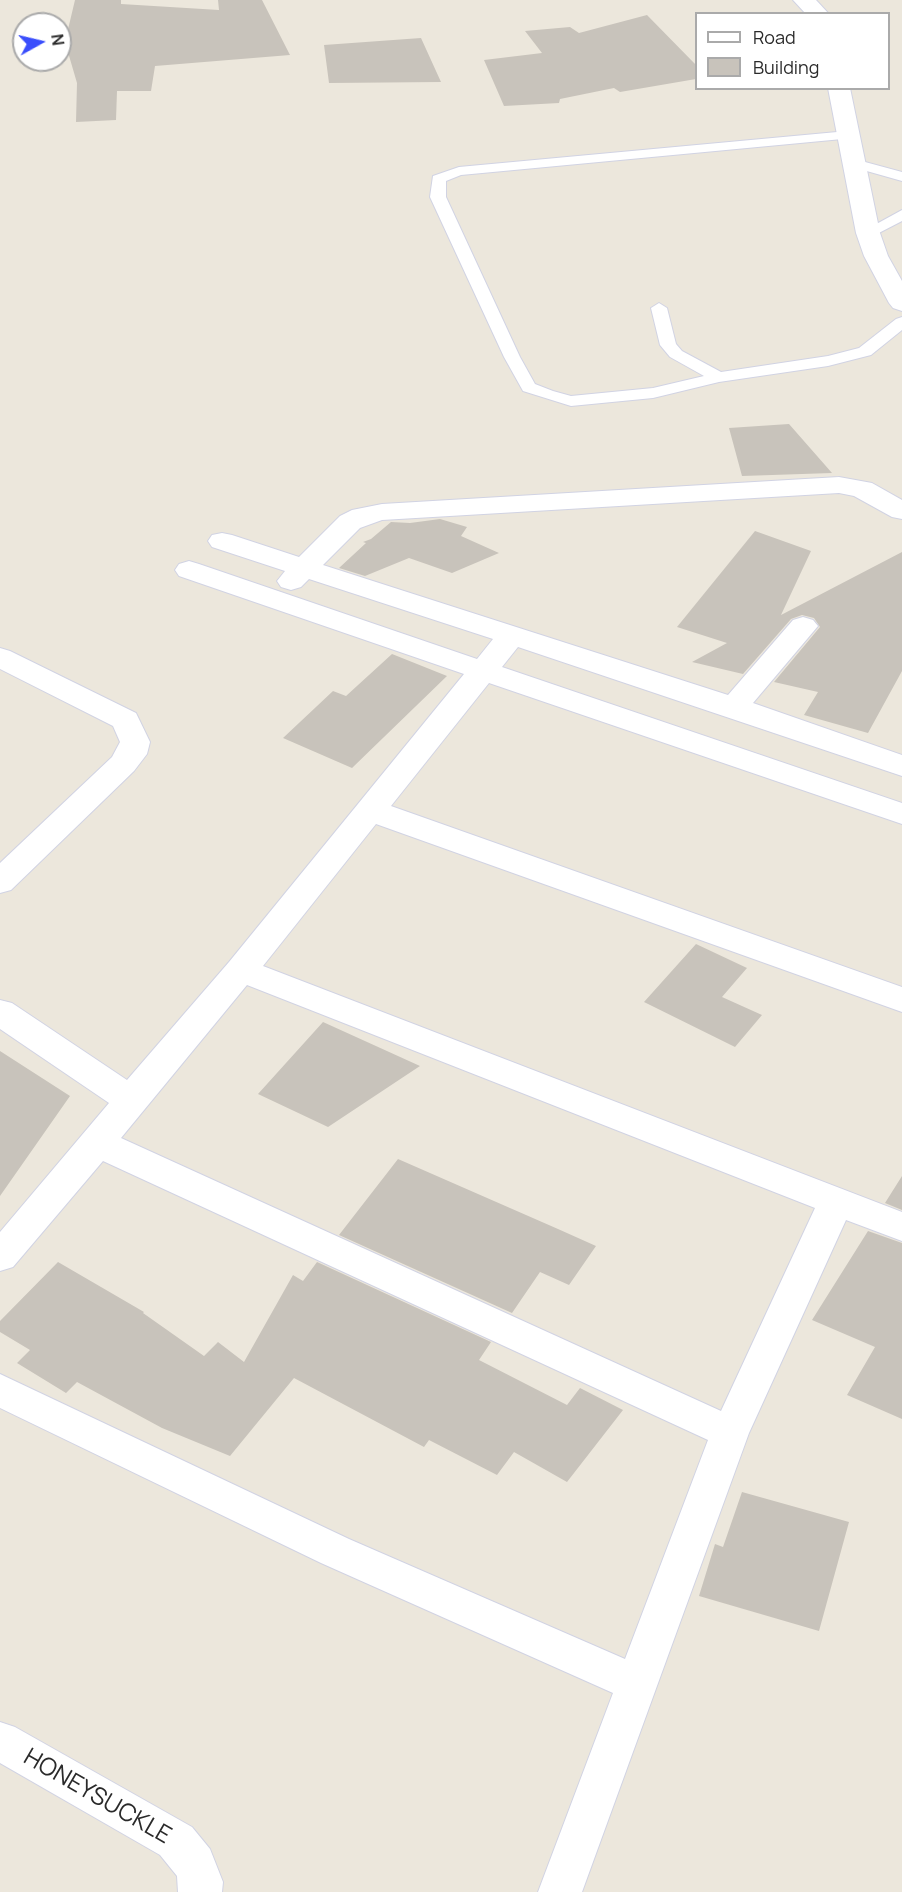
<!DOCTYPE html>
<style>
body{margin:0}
#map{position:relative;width:902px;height:1892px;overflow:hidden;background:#ece7dc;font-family:Manrope,sans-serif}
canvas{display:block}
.legend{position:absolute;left:695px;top:12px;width:195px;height:78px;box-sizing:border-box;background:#fff;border:2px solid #aaa;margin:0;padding:8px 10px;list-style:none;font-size:18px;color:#2a2a2a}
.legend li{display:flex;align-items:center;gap:12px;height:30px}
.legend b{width:30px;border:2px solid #aaa}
.north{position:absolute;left:12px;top:12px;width:60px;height:60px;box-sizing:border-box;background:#fff;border:2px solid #aaa;border-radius:50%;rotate:82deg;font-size:16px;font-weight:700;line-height:24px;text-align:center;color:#2a2a2a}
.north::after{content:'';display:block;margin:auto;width:21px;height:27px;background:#3a4efc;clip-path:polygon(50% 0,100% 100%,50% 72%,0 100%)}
</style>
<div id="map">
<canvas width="902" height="1892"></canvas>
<ul class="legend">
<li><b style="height:8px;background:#fff"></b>Road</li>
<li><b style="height:16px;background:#c8c3bb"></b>Building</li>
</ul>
<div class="north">N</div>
</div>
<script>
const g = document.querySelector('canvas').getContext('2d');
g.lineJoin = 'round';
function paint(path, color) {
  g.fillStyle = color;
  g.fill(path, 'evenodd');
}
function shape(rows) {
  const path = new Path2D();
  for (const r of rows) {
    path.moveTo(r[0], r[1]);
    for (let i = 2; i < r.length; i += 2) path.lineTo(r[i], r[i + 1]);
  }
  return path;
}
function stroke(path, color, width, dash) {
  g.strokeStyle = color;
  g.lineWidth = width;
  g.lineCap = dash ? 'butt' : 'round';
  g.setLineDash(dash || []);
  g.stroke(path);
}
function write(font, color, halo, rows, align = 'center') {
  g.font = font + ' Manrope,sans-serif';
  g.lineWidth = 5;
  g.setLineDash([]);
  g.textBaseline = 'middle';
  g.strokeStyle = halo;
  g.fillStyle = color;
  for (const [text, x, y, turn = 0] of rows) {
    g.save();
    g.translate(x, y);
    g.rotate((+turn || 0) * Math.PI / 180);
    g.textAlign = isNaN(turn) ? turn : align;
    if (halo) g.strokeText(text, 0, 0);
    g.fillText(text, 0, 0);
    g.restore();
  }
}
paint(shape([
 [75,0,121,0,121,4,219,10,218,0,262,0,290,55,155,66,151,91,117,91,116,120,76,122,77,83,65,42],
 [647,15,696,65,696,79,620,92,614,88,560,99,559,103,504,106,484,60,542,53,525,31,570,27,579,33],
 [421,38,441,82,329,83,324,45],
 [789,424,832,473,742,476,729,428],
 [440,519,467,527,461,536,499,553,452,573,409,558,365,576,339,568,366,543,363,542,371,539,391,522,410,523],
 [755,531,811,551,781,615,902,552,902,671,868,733,804,715,818,692,774,682,820,627,814,618,802,615,791,619,743,674,692,662,727,643,677,627],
 [392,654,447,676,352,768,283,738,333,691,346,696],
 [696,944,747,968,722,997,762,1015,735,1047,644,1002],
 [323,1022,420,1066,328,1127,258,1094],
 [0,1051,70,1096,0,1196],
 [398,1159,558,1229,596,1246,569,1285,540,1272,512,1313,339,1235],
 [902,1176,902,1210,885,1203],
 [868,1231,902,1243,902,1419,847,1395,875,1347,812,1320],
 [58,1262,144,1312,143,1313,204,1356,218,1342,244,1362,293,1275,303,1281,317,1262,491,1342,479,1360,567,1405,580,1388,623,1410,567,1482,514,1452,497,1475,429,1440,424,1447,294,1378,230,1456,162,1428,77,1382,66,1393,17,1363,30,1350,0,1332,0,1321],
 [742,1492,849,1522,819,1631,699,1596,715,1544,723,1547]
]), '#c8c3bb');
const lane = shape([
 [848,131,855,135,853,138,461,175,446,181,446,197,520,357,535,384,553,391,571,396,653,388,704,376,670,357,660,345,651,308,659,303,667,308,676,344,682,351,721,372,828,356,859,348,896,319,902,317,902,330,871,355,828,366,719,382,653,398,571,406,523,391,504,357,430,197,433,176,459,167,848,131],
 [854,159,902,172,902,181,849,166,847,163,854,159],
 [902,210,902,221,873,236,868,238,860,233,902,210]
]);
const street = shape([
 [793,0,816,0,829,14,806,14,793,0],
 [828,88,850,88,880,233,888,256,902,281,902,311,893,308,889,303,864,256,856,233,828,88],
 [839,477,872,483,902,500,902,519,892,517,854,496,839,493,382,520,360,528,323,565,728,695,793,620,803,617,813,620,818,626,813,632,753,703,902,755,902,776,518,647,502,667,902,803,902,824,489,683,391,806,902,987,902,1012,376,824,263,966,902,1212,902,1241,846,1220,749,1433,582,1892,538,1892,613,1693,321,1563,0,1408,0,1374,349,1539,625,1659,708,1440,103,1161,13,1267,0,1271,0,1232,109,1103,0,1029,0,1000,12,1003,127,1080,229,962,464,674,179,576,175,570,179,564,189,561,199,564,477,659,493,639,309,579,301,587,291,590,281,587,277,581,285,571,212,547,208,541,212,535,222,533,232,535,299,557,340,516,352,510,382,504,839,477],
 [247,985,815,1208,721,1411,121,1138,247,985],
 [0,648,10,651,136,713,150,742,147,754,134,771,11,890,0,893,0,863,112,757,120,742,113,726,0,669,0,648],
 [0,1722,15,1727,192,1827,210,1849,223,1882,222,1892,178,1892,177,1876,160,1855,0,1763,0,1722]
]);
stroke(lane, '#d1d3e3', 2);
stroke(street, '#d1d3e3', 2);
paint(lane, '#fff');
paint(street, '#fff');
write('24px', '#2a2a2a', '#fff', [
 ["HONEYSUCKLE",97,1797,30]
]);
</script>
